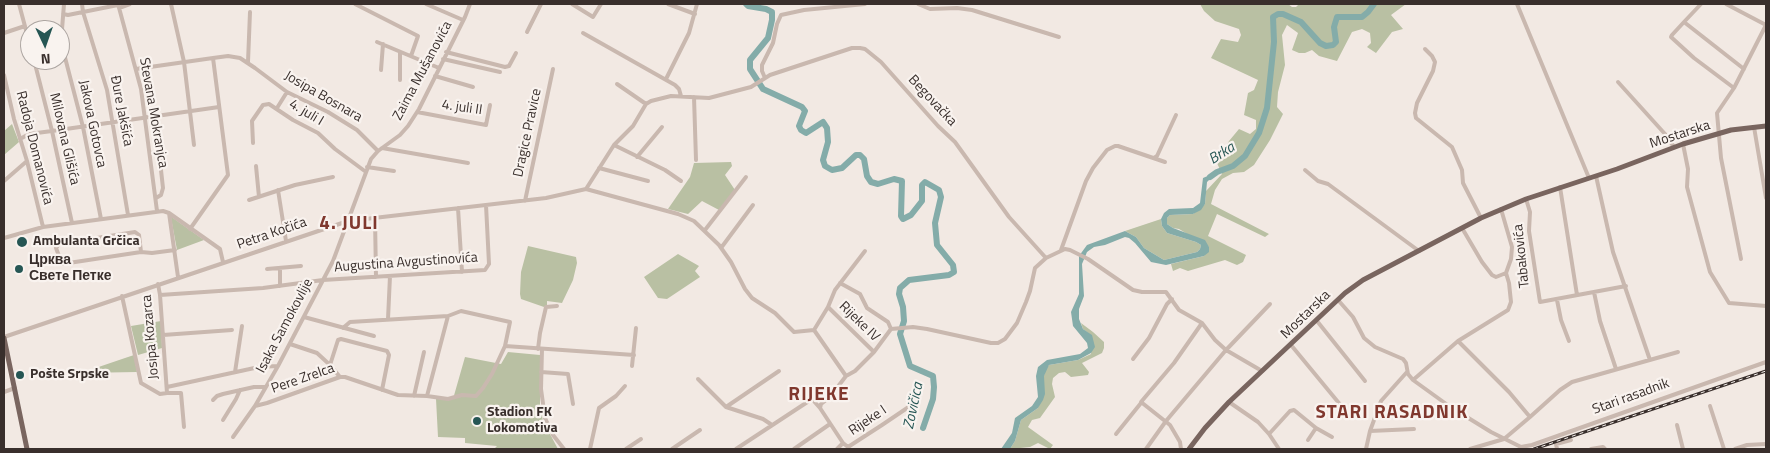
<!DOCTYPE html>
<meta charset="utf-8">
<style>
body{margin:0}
#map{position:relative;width:1770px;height:453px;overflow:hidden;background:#f2e9e3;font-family:"Titillium Web",sans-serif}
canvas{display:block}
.frame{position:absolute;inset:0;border:5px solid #392f2c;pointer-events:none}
.north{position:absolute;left:20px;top:20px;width:50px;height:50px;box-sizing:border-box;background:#f9f3ef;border:1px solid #aca5a1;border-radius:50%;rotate:177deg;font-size:14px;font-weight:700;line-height:20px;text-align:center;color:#392f2c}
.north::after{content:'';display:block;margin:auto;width:18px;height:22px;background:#265654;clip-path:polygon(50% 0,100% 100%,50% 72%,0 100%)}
</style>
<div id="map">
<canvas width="1770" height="453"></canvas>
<div class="frame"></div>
<div class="north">N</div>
</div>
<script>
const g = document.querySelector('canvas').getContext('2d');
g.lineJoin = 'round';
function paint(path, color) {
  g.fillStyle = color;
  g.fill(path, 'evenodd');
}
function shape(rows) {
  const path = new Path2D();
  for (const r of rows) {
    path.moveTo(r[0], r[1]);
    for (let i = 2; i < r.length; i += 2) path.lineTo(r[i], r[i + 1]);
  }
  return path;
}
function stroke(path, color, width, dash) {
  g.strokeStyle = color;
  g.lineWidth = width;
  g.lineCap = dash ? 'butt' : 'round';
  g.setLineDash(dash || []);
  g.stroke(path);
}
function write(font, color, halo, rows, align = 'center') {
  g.font = font + ' "Titillium Web",sans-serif';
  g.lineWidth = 4.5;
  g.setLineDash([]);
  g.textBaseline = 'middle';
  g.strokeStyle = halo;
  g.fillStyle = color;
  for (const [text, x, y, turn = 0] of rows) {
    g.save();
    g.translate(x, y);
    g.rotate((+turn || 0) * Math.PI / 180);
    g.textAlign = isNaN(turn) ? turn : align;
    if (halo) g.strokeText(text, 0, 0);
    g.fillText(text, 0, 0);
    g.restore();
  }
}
paint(shape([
 [1200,4,1288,4,1292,7,1296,7,1299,4,1406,4,1391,15,1403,29,1392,32,1376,53,1367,47,1371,43,1370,33,1362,29,1352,32,1337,61,1319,56,1312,50,1305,53,1299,53,1292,50,1298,33,1287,25,1282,35,1285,65,1278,92,1277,107,1283,114,1270,140,1254,165,1244,172,1233,173,1222,179,1215,190,1211,204,1269,234,1265,237,1217,214,1208,236,1246,255,1243,262,1237,265,1225,260,1188,271,1180,268,1173,271,1171,264,1204,256,1209,247,1179,229,1173,228,1167,224,1167,218,1170,215,1193,214,1205,204,1206,191,1222,174,1217,163,1229,141,1239,129,1250,134,1256,129,1256,120,1244,115,1248,93,1254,90,1258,80,1211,58,1221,39,1238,42,1241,35,1239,29,1215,21,1204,11],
 [12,124,19,142,4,155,4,131],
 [731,162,732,166,725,175,735,190,719,210,702,201,688,214,668,209,690,177,694,163],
 [171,218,173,218,204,240,177,250],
 [1161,219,1162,226,1167,233,1196,242,1201,245,1200,249,1197,252,1164,260,1144,248,1136,237,1125,231],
 [528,246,576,257,577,263,573,280,562,303,547,301,547,305,544,307,521,299,520,294,521,272],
 [678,254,699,266,695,271,700,277,667,299,658,298,644,277],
 [161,321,162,348,138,355,131,326],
 [1081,323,1093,332,1104,342,1104,348,1102,353,1082,363,1089,372,1088,375,1071,377,1065,372,1059,373,1053,378,1052,384,1055,397,1040,418,1032,420,1028,427,1053,445,1050,449,1038,443,1030,447,1010,449,1015,441,1021,420,1038,408,1045,370,1049,365,1078,360,1091,354,1092,336,1083,329],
 [508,352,540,355,540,408,543,421,558,449,494,449,497,446,465,443,465,438,438,437,436,399,453,399,465,357,501,364],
 [134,355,137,372,81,373,125,358]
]), '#b9c0a3');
paint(shape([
 [1217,172,1207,182,1205,204,1201,210,1193,214,1170,215,1167,218,1167,224,1173,228,1205,240,1209,247,1209,252,1204,256,1166,265,1151,262,1135,243,1129,238,1125,237,1105,245,1094,247,1087,252,1082,264,1084,296,1079,309,1079,319,1083,329,1092,335,1095,347,1091,353,1078,360,1049,365,1044,376,1045,394,1043,400,1038,408,1021,420,1015,441,1010,449,1001,449,1012,433,1015,418,1032,406,1038,397,1036,376,1038,367,1047,360,1080,354,1088,348,1087,343,1073,326,1071,312,1079,294,1079,256,1087,245,1125,231,1136,237,1144,248,1164,260,1197,252,1200,249,1201,245,1196,242,1167,233,1162,226,1161,219,1164,213,1169,209,1193,208,1200,203,1203,178]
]), '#84aca9');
stroke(shape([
 [746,4,748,6,766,9,772,12,772,20,768,38,750,60,750,69,763,89,802,107,805,111,799,126,801,130,806,133,823,122,827,128,828,142,823,160,825,166,832,170,842,168,856,155,860,155,864,159,867,176,871,182,878,184,894,179,902,181,901,216,903,219,911,215,922,201,922,185,925,182,939,190,941,197,935,223,937,245,953,265,954,272,949,275,909,280,900,288,899,294,903,307,904,321,900,334,910,366,933,376,934,387,933,399,923,428],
 [1210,177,1217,172,1233,166,1245,156,1259,133,1267,108,1274,42,1273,17,1278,14,1283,14,1301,22,1320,43,1326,46,1333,45,1336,42,1334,27,1337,17,1362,17,1368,12,1374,4]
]), '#84aca9', 6);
stroke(shape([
 [19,4,30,45],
 [64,4,61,42,83,127,101,219],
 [82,4,83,12,118,5],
 [118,4,141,89,157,211],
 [171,4,184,62,194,145],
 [355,4,418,36,411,56],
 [426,4,463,20],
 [572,4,593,17,601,4],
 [668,4,695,14],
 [918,4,930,9,957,8,972,10,1059,37],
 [1517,4,1589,178],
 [1726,4,1766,25],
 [119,8,130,4],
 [63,14,68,15,83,12,107,90,128,215],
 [1684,22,1701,4],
 [527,32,541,4],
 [4,33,25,26],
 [583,33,675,85,679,89,681,96],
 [377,42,439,68],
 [1425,49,1432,56,1435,62,1433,71,1417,103,1415,113,1416,118,1452,147,1462,170,1463,183,1481,218],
 [446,52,505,67,509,66,516,53],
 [443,59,500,72],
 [34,60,52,131,72,223],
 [248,62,250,12],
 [136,69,213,58,228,56,240,58,255,68,287,92,328,112,357,130,378,151],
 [381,70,383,44],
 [4,75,14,119,27,161,43,227],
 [435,76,473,87],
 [765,78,762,71,762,65,773,43,777,24,781,15,804,10,865,4],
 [666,79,689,33,697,4],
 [400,80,400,52],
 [1618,82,1665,134,1674,147],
 [617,84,646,104],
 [1734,88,1694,58,1671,37,1672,35,1684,22,1744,69],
 [694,97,696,160],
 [277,108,287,92],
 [417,112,486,125,490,105],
 [155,116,163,188,161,195,156,198],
 [1754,127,1766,198],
 [20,139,29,134,52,131,219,107],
 [253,143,252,121,263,105,269,104,293,120,318,133,335,149,366,172],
 [1683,144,1688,169,1687,187,1710,272,1729,303,1766,306],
 [614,145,665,170,681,181],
 [382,148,468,163],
 [637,157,662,127],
 [1154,158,1157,156,1176,115],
 [256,166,259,197],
 [367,167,394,171],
 [599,168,648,181],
 [1305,170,1318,181,1328,184,1419,251],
 [1596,176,1613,252,1650,360],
 [4,181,27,161],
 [1560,187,1577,295],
 [586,189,614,145,633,126,646,104,651,101,671,96,709,98,751,87,770,75,852,48,860,48,865,49,881,62,938,126,955,142,1009,217,1046,258],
 [278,190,286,241],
 [1526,199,1530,212,1529,231,1540,302,1626,286],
 [249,200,295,185,333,177],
 [525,201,553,69],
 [458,208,462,272],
 [1501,209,1512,247,1511,259,1506,273],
 [169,213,178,277],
 [375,218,376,277],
 [190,229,228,175,213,58],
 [705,230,746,177],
 [4,238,43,227,163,211,169,213,220,249,223,262],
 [721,248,753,205],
 [1061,250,1086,181,1093,168,1107,150,1115,146,1118,146,1165,162],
 [141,252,62,264,56,248,59,244,135,232,139,235,141,252,152,253,175,250],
 [1741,259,1721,158,1717,113,1734,88,1766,25],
 [280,268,280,286],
 [267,269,301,266],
 [840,283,860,294,867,308,888,322,891,329],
 [1594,292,1600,321,1616,369],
 [160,295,263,288,323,280,485,270,489,264,486,205],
 [122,296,141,383,160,394,167,393,160,295,158,284],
 [1338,300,1353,317,1364,338,1375,347,1403,359,1406,363,1408,374,1413,380,1449,406,1491,432,1521,447,1532,445,1766,362],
 [1557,300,1561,320,1569,341],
 [828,307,874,352],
 [304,317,374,336],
 [388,319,390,276],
 [1317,321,1365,381],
 [343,328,350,322,448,316,461,311,510,322,505,346,634,355],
 [814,330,828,307,835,290,865,251],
 [814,330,846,376],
 [163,335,232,330],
 [4,337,348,221,546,198,586,189,678,214,694,221,719,245,731,262,745,289,752,298,775,313,794,332,814,330],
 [1458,341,1508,310,1511,302,1509,283,1506,273,1496,277,1492,275,1482,262,1462,228],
 [290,344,317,353,330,365,338,340,341,339,387,351,389,355,382,390],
 [1291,345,1343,408],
 [538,349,540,333,546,307,557,306],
 [542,349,541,389,545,418,553,435,564,449],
 [1133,359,1149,338,1167,304,1172,299],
 [330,365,340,377],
 [632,366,636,328],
 [235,372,242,326],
 [541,372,568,374,573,404],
 [698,379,726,407,763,419,772,425],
 [1413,380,1458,341,1509,392,1530,417,1504,439,1470,449],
 [167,387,259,367,277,366],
 [4,392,15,388],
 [167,393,181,393,184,427],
 [414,396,424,352],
 [427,396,448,316],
 [213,400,217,396,223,394,254,387,266,387],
 [1229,402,1258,422,1269,434,1279,449],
 [255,406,267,403,340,377,345,377,398,395,427,396,448,399,462,395,476,396,483,388,492,374,505,346],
 [1710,406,1724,449],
 [726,407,779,371],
 [820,408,821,404,830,397,846,376,855,371,874,352,891,329,913,327,927,329,991,343,998,343,1005,339,1017,323,1026,302,1030,291,1035,268,1046,258,1065,249,1070,250,1088,259,1133,290,1142,292,1166,292,1179,310,1202,323,1215,340,1226,350,1262,371],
 [1530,417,1560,390,1572,382,1678,352],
 [223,420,236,399,240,390],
 [1677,425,1683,449],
 [1316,428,1332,437],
 [1370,431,1414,429],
 [1116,434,1141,403],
 [1269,434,1290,411,1294,410,1316,428,1308,440],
 [233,437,255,406,278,366,333,261,371,159,378,151,400,135,408,126,419,109,465,17,470,4],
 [590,449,599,408,616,396,625,386],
 [626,449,641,439],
 [672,449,700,430],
 [736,449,812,399,820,408,843,443,848,447,882,425,916,402],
 [794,449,830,424],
 [837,449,843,443],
 [1146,449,1166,421,1226,350,1270,304],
 [1181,449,1180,442,1170,425,1141,402,1174,363,1202,323],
 [1366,449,1370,431,1381,401,1407,372],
 [1557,449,1556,444,1571,440],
 [1591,449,1603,447,1605,449],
 [1735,449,1747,445,1766,444]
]), '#c9b8af', 4);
stroke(shape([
 [4,338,27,449],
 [1189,449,1205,428,1229,402,1345,293,1363,280,1481,218,1526,199,1617,169,1683,144,1731,130,1766,126]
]), '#79655f', 5);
const rail = shape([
 [1534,449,1766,371]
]);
stroke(rail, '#392f2c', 3);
stroke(rail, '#f9f3ef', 1, [4]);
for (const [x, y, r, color] of [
 [22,242,6,"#265654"],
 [19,269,5,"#265654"],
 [20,375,5,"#265654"],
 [477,421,5,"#265654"]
]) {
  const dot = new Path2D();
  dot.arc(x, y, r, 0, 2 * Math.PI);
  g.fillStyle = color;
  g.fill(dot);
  stroke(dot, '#f9f3ef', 2);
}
write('14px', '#392f2c', '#f9f3ef', [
 ["Zaima Mušanovića",423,71,-62],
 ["Josipa Bosnara",323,97,30],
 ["Begovačka",932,101,47],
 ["4. juli II",462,108,8],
 ["Đure Jakšića",121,111,79],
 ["Stevana Mokranjca",153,113,80],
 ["4. juli I",306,113,31],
 ["Jakova Gotovca",92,124,78],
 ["Dragice Pravice",528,133,-78],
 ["Mostarska",1680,135,-18],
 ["Milovana Glišića",64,139,77],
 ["Radoja Domanovića",34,148,76],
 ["Petra Kočića",272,234,-19],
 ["Tabakovića",1522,256,-96],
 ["Augustina Avgustinovića",406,263,-4],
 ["Mostarska",1306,315,-44],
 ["Rijeke IV",859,322,44],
 ["Isaka Samokovlije",285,326,-62],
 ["Josipa Kozarca",151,337,-95],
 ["Pere Zrelca",303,379,-19],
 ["Stari rasadnik",1631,397,-20],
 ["Rijeke I",868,421,-34]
]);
write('bold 14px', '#392f2c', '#f9f3ef', [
 ["Ambulanta Grčica",33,242],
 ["Црква",29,261],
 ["Светe Петке",29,277],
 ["Pošte Srpske",30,375],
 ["Stadion FK",487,413],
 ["Lokomotiva",487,429]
], 'left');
write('italic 15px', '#265654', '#f9f3ef', [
 ["Brka",1222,154,-33],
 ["Zovičica",914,406,-78]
]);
g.letterSpacing = '1px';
write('bold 19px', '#80382e', '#f9f3ef', [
 ["4. JULI",349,224],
 ["RIJEKE",819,395],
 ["STARI RASADNIK",1392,413]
]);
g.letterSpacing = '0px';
</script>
